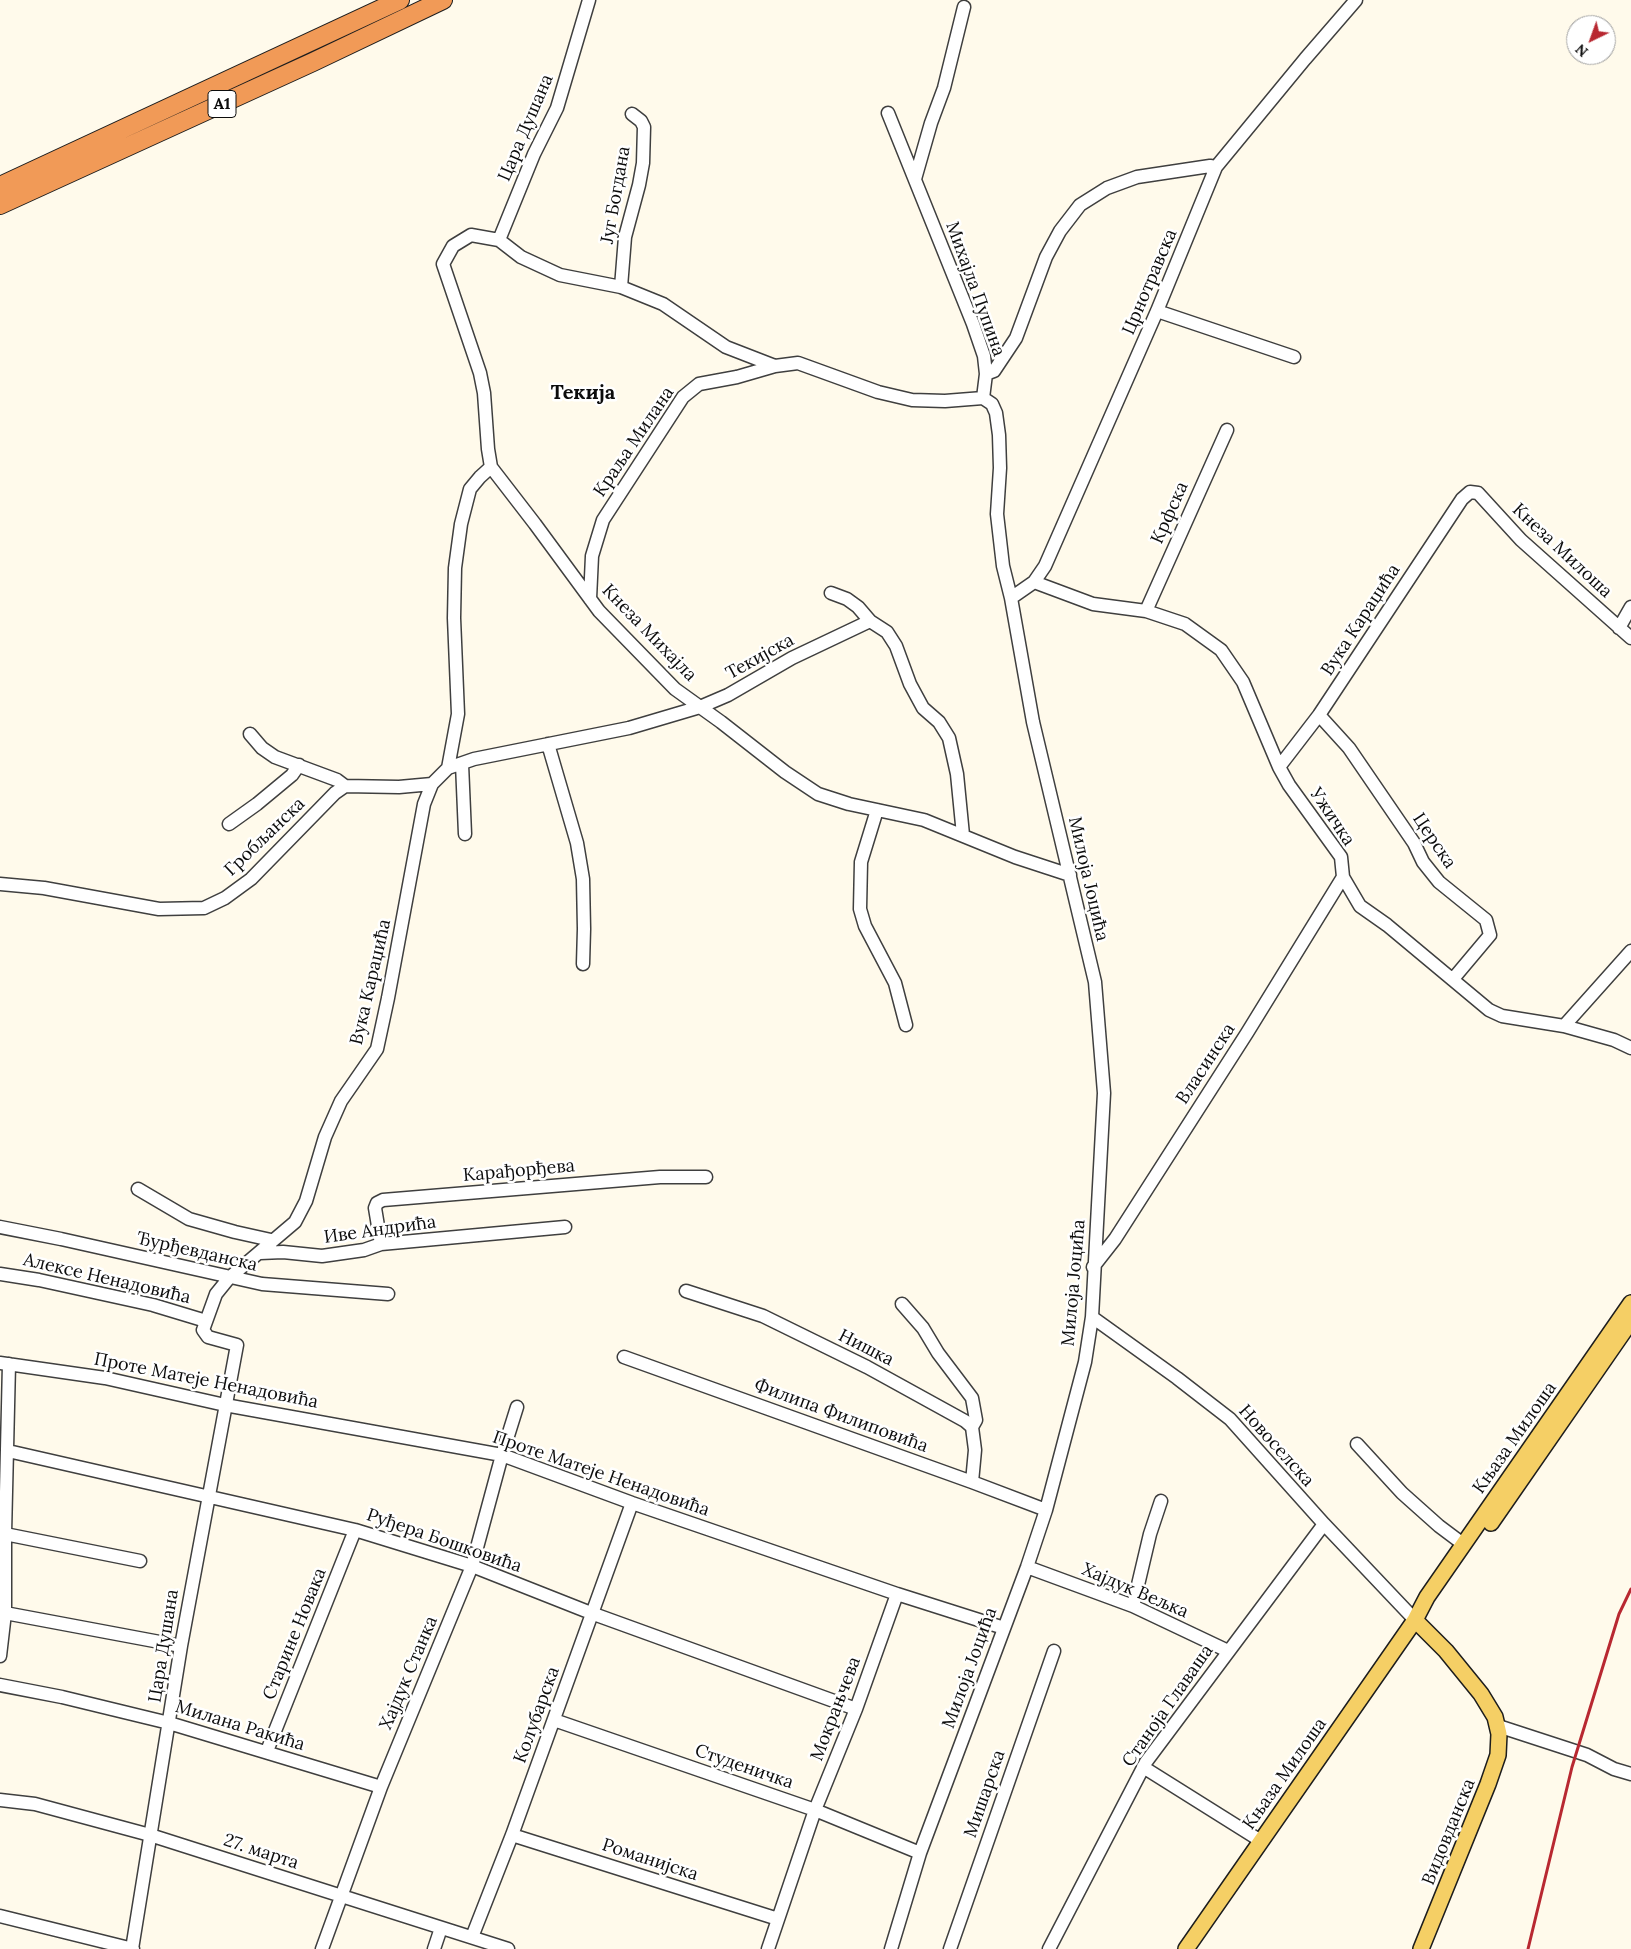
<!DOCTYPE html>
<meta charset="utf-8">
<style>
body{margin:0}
#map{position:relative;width:1631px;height:1949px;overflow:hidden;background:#fffaeb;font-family:Lora,serif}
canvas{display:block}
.north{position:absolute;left:1566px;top:15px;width:50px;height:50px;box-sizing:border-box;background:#fff;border:1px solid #9e9e9e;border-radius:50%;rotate:222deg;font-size:14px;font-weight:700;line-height:20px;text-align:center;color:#0c0c0c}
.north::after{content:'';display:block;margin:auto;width:18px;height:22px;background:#b82831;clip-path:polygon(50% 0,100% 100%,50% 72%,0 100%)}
</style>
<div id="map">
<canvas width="1631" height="1949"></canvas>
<div class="north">N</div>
</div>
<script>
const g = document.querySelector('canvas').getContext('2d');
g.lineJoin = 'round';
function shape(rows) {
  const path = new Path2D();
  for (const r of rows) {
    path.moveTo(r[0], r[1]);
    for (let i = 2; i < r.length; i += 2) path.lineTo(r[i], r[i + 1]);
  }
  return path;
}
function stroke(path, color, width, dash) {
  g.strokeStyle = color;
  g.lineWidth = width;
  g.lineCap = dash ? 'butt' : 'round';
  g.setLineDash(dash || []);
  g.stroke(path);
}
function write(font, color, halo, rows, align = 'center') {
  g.font = font + ' Lora,serif';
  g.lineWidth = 5;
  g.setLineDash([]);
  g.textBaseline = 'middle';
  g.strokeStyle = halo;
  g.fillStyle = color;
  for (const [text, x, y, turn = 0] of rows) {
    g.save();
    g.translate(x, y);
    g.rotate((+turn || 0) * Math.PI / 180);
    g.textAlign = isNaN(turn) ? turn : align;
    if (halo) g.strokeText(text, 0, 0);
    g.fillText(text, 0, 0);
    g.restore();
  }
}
const minor = shape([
 [888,113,973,324,984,356,986,374,983,398,992,404,996,413,999,435,1000,468,997,514,1003,566,1011,598,1033,722,1095,982,1104,1093,1092,1317,1085,1362,1046,1510,1027,1567,920,1853,891,1949],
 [915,179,931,123,944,88,964,7],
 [499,240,534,154,557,108,589,0],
 [621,287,625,237,639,185,643,163,644,127,641,121,632,114],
 [1157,311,1294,357],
 [986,374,994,371,1016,338,1046,257,1060,231,1080,205,1107,188,1137,177,1210,166,1216,167],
 [983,398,945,401,912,400,878,392,798,363,775,366,726,347,663,304,621,287,560,275,521,257,499,240,471,235,453,246,443,264,480,373,484,393,488,449,491,467,535,524,599,611,675,689,721,722,785,772,818,794,849,804,924,820,1015,857,1070,875],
 [1034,582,1093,604,1146,611,1185,624,1221,650,1243,682,1279,767,1289,785,1341,857,1343,877,1360,906,1387,925,1489,1010,1502,1016,1564,1026,1614,1040,1631,1048],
 [831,593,847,599,858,607,870,621,887,632,896,646,910,684,923,708,939,722,949,738,957,774,963,835],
 [1011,598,1034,582,1045,566,1157,311,1216,167,1305,59,1356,0],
 [590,599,592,556,603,520,683,397,699,384,737,377,775,366],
 [1146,611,1227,430],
 [1619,628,1631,607],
 [1319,715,1349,748,1414,843,1423,862,1439,882,1486,920,1490,935,1453,979],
 [250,734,262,748,275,757,337,780,345,786],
 [548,744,577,843,583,879,584,929,583,964],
 [462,764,465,834],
 [1279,767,1319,715,1462,499,1470,492,1478,493,1521,540,1631,638],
 [448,768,458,714,454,618,455,568,461,524,470,489,480,477,491,467],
 [877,810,861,862,860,909,865,926,895,983,906,1025],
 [229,824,257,804,292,775,299,765],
 [0,884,44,888,159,909,204,908,225,898,251,879,335,793,345,786,399,787,432,784],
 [1564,1026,1631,951],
 [138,1189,189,1219,235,1232,271,1240],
 [0,1227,61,1239,262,1284,388,1294],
 [381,1244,375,1208,377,1203,383,1200,660,1177,706,1177],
 [260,1253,283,1252,322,1256,364,1250,381,1244,565,1227],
 [1093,1267,1115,1239,1247,1033,1343,877],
 [0,1274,39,1280,153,1305,206,1321],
 [686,1291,763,1316,867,1367,965,1421,972,1427,975,1450,972,1482],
 [902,1304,923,1328,938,1353,972,1398,976,1420,972,1427],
 [1092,1317,1177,1378,1230,1419,1324,1524,1415,1620],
 [624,1357,972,1482,1046,1510],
 [0,1363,105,1378,225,1405,502,1455,632,1503,897,1594,1004,1628],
 [1357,1444,1402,1493,1439,1526,1463,1544],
 [8,1451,355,1530,472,1566,591,1613,856,1709],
 [5,1534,140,1561],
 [1027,1567,1133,1606,1228,1651],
 [1133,1606,1150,1534,1161,1501],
 [5,1613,181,1646],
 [0,1656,5,1613,5,1534,9,1364],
 [0,1685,62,1697,169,1723,381,1787],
 [554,1720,815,1810,920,1853],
 [1498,1726,1587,1755,1614,1769,1631,1774],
 [267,1751,355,1530],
 [1143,1767,1261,1841],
 [0,1800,35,1804,150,1835,508,1949],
 [512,1835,778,1919],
 [0,1916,133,1949],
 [472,1937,512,1835,632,1503],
 [132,1949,181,1646,237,1345,208,1337,203,1330,216,1294,229,1278,295,1222,306,1201,325,1137,341,1101,377,1049,388,998,424,804,432,784,448,768,474,759,629,728,700,707,728,695,792,658,870,621],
 [322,1949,381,1787,472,1566,502,1455,517,1407],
 [434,1949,441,1928],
 [768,1949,815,1810,856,1709,897,1594],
 [950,1949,1054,1651],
 [1049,1949,1146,1762,1324,1524]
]);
const major = shape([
 [1491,1523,1631,1321],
 [1415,1620,1446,1651,1481,1694,1495,1717,1499,1734,1498,1755,1488,1784,1421,1949],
 [1186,1949,1415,1620,1427,1597,1631,1303]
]);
const highway = shape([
 [0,186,400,0],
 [0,205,313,62,443,0]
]);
stroke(minor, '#3f3f3f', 15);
stroke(major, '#1d1d1d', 18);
stroke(highway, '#1d1d1d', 20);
stroke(minor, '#fff', 12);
stroke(major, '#f5cf65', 15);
stroke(highway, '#f19a57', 18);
stroke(shape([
 [1528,1949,1572,1767,1619,1614,1631,1589]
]), '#b82831', 3);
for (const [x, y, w] of [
 [222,104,28]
]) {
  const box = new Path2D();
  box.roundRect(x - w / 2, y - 13.5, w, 27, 4);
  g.fillStyle = '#fff';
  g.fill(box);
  stroke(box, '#0c0c0c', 1);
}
write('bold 16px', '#0c0c0c', null, [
 ["A1",222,104]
]);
write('18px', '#0c0c0c', '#fff', [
 ["Цара Душана",526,128,-67],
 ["Југ Богдана",616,195,-80],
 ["Црнотравска",1150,282,-67],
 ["Михајла Пупина",975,289,70],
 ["Краља Милана",634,442,-56],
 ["Крфска",1170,513,-66],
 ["Кнеза Милоша",1562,551,43],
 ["Вука Караџића",1361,620,-57],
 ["Кнеза Михајла",649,633,46],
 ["Текијска",760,657,-29],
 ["Ужичка",1332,817,56],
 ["Гробљанска",265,837,-44],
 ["Церска",1434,841,56],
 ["Милоја Јоцића",1088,879,77],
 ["Вука Караџића",371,982,-77],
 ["Власинска",1206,1064,-57],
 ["Карађорђева",519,1171,-5],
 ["Иве Андрића",380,1230,-8],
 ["Ђурђевданска",197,1252,13],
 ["Алексе Ненадовића",107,1279,13],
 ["Милоја Јоцића",1074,1283,-85],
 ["Нишка",866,1348,27],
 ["Проте Матеје Ненадовића",206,1381,11],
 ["Филипа Филиповића",841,1416,20],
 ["Књаза Милоша",1515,1438,-55],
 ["Новоселска",1276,1446,48],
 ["Проте Матеје Ненадовића",601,1474,19],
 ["Руђера Бошковића",444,1541,19],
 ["Хајдук Вељка",1135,1591,23],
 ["Старине Новака",295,1634,-68],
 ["Цара Душана",164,1646,-81],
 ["Милоја Јоцића",970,1668,-70],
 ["Хајдук Станка",409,1673,-67],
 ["Станоја Главаша",1168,1706,-55],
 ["Мокрањчева",836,1709,-69],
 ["Колубарска",537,1715,-70],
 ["Милана Ракића",240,1726,17],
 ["Студеничка",744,1767,19],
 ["Књаза Милоша",1285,1774,-55],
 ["Мишарска",985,1794,-71],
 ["Видовданска",1449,1832,-68],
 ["27. марта",261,1852,18],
 ["Романијска",650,1860,18]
]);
write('bold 20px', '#0c0c0c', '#fff', [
 ["Текија",583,393]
]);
</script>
